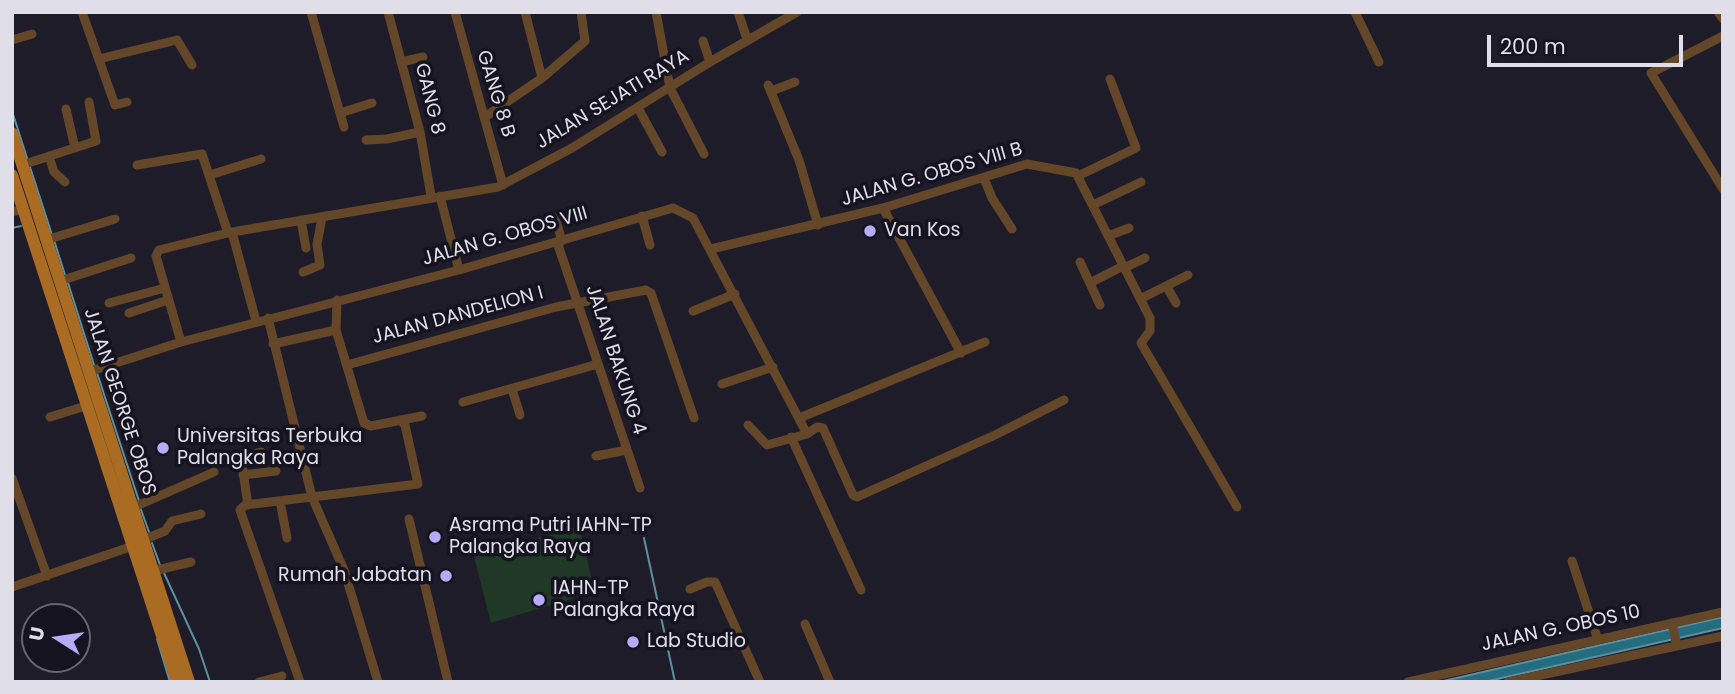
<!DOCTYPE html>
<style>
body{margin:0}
#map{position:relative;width:1735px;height:694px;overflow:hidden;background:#1f1c2a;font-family:Poppins,sans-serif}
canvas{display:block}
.frame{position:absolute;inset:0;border:14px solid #e0dfe9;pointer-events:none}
.north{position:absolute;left:21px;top:603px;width:70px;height:70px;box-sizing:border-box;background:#161321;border:2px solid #676571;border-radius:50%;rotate:282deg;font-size:19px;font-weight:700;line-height:28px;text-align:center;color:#e0dfe9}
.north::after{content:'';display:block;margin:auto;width:24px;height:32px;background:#b6abf8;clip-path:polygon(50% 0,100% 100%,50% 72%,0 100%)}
.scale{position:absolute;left:1487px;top:35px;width:196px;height:32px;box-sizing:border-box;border:4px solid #e0dfe9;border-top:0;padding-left:9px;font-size:21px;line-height:24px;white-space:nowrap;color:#e0dfe9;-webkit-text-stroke:5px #161321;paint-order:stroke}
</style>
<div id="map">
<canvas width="1735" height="694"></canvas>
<div class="frame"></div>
<div class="north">U</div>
<div class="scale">200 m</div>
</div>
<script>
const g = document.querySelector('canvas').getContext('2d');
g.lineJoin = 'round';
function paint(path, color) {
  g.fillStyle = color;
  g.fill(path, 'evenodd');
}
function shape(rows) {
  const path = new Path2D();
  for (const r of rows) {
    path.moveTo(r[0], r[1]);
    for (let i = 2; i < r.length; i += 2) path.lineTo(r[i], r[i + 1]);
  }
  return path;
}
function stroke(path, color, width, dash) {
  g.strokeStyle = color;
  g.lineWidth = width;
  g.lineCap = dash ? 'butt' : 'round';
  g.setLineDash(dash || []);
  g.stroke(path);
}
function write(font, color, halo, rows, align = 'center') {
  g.font = font + ' Poppins,sans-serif';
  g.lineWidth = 7;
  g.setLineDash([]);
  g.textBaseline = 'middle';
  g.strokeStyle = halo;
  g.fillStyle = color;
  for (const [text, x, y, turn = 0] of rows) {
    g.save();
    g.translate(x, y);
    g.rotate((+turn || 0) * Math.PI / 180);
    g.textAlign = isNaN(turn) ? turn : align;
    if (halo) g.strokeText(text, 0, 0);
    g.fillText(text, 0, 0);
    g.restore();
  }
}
paint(shape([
 [579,526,595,592,491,623,474,556]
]), '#203926');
const water = shape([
 [1723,617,1723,628,1484,682,1439,682,1723,617]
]);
paint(water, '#246d7f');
stroke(water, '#5c8f9f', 2);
stroke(shape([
 [12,111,27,158],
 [30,167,52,235],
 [12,228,21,226],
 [54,240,65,275],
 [68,283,94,365],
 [97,373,139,501],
 [140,507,149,532],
 [644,538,675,682],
 [152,543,160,565],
 [164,573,199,649,210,682],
 [157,639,170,682]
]), '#5c8f9f', 2);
stroke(shape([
 [82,12,115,105,127,102],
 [311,12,344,127],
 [388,12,420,132,431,196],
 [455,12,503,185],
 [525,12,542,78],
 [656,12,670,88,704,154],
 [738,12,747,39],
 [1355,12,1379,62],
 [1718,12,1723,19],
 [1723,36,1651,73,1723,189],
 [12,40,32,34],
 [703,41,710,62],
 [99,59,177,40,192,65],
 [401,62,423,57],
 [768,85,799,160,818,225],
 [771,91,795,82],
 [638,108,662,152],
 [66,109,75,148],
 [340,113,372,103],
 [485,117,542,78,585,41,581,12],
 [366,140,387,139,420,132],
 [49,156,54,172,65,182],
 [22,165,96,141,89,102],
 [137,165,202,154,228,233],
 [210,175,261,159],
 [1080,175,1136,148,1110,79],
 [984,178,992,198,1012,229],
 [440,196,459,270],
 [1093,205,1141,182],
 [883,208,961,353],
 [12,212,23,209],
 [642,216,650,245],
 [555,218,562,241],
 [301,220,306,248],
 [232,232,256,321],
 [1108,236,1129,228],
 [46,240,115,219],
 [557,242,640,488],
 [711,249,883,208,1027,164,1076,173,1150,318,1150,331,1141,343,1237,507],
 [1080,262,1100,305],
 [1124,268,1145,258],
 [303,272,320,265,317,244,322,218],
 [60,281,131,258],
 [1090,283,1123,266],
 [1167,287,1176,303],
 [1140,299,1188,275],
 [337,300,336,330,364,423,371,426,422,416],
 [109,303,165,288],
 [693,311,735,294],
 [129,313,168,300],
 [268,318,312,497,245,505,240,510,300,682],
 [181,342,156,256,159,250,232,232,498,187,572,148,710,62,797,12],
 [273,344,336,330],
 [347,365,556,307,646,290,651,293,694,418],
 [88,372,181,342,459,270,673,208,693,218,807,434],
 [722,384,773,367],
 [512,389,520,415],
 [463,402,598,364],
 [50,417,89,405],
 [800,421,804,416,985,342],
 [748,425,767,445,807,434,817,427,823,428,853,495,857,497,995,435,1064,400],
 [791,437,861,590],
 [596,456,627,450],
 [243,475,276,471],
 [12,478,47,576],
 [280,501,287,538],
 [248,505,241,458,261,452],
 [132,508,214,472],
 [409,519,448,682],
 [143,540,165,531,172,521,201,514],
 [1572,561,1598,640],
 [153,571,191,562],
 [12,587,133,546],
 [690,589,707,582,715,582,760,682],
 [1672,623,1677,646],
 [805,624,830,682],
 [259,682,282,676],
 [378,682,344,570,312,497,418,484,405,425,400,420],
 [1408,682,1723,612],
 [1508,682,1723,636]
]), '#644728', 9);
stroke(shape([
 [12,133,189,682],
 [12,175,177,682]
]), '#aa6c23', 12);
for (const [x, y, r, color] of [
 [870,231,7,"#b6abf8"],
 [163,448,7,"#b6abf8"],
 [435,537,7,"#b6abf8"],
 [446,576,7,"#b6abf8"],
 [539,600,7,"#b6abf8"],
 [633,642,7,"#b6abf8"]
]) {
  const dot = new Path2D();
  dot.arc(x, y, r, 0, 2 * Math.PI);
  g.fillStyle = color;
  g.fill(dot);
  stroke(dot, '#161321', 2.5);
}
write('19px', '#e0dfe9', '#161321', [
 ["GANG 8 B",495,94,73],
 ["GANG 8",429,99,76],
 ["JALAN SEJATI RAYA",613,100,-31],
 ["JALAN G. OBOS VIII B",932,175,-16],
 ["JALAN G. OBOS VIII",505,237,-16],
 ["JALAN DANDELION I",458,316,-15],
 ["JALAN BAKUNG 4",615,360,72],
 ["JALAN GEORGE OBOS",119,402,72],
 ["JALAN G. OBOS 10",1561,629,-12]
]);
write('19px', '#e0dfe9', '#161321', [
 ["Van Kos",884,231],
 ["Universitas Terbuka",177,437],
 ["Palangka Raya",177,459],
 ["Asrama Putri IAHN-TP",449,526],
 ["Palangka Raya",449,548],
 ["Rumah Jabatan",432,576,"right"],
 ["IAHN-TP",553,589],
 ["Palangka Raya",553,611],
 ["Lab Studio",647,642]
], 'left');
</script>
